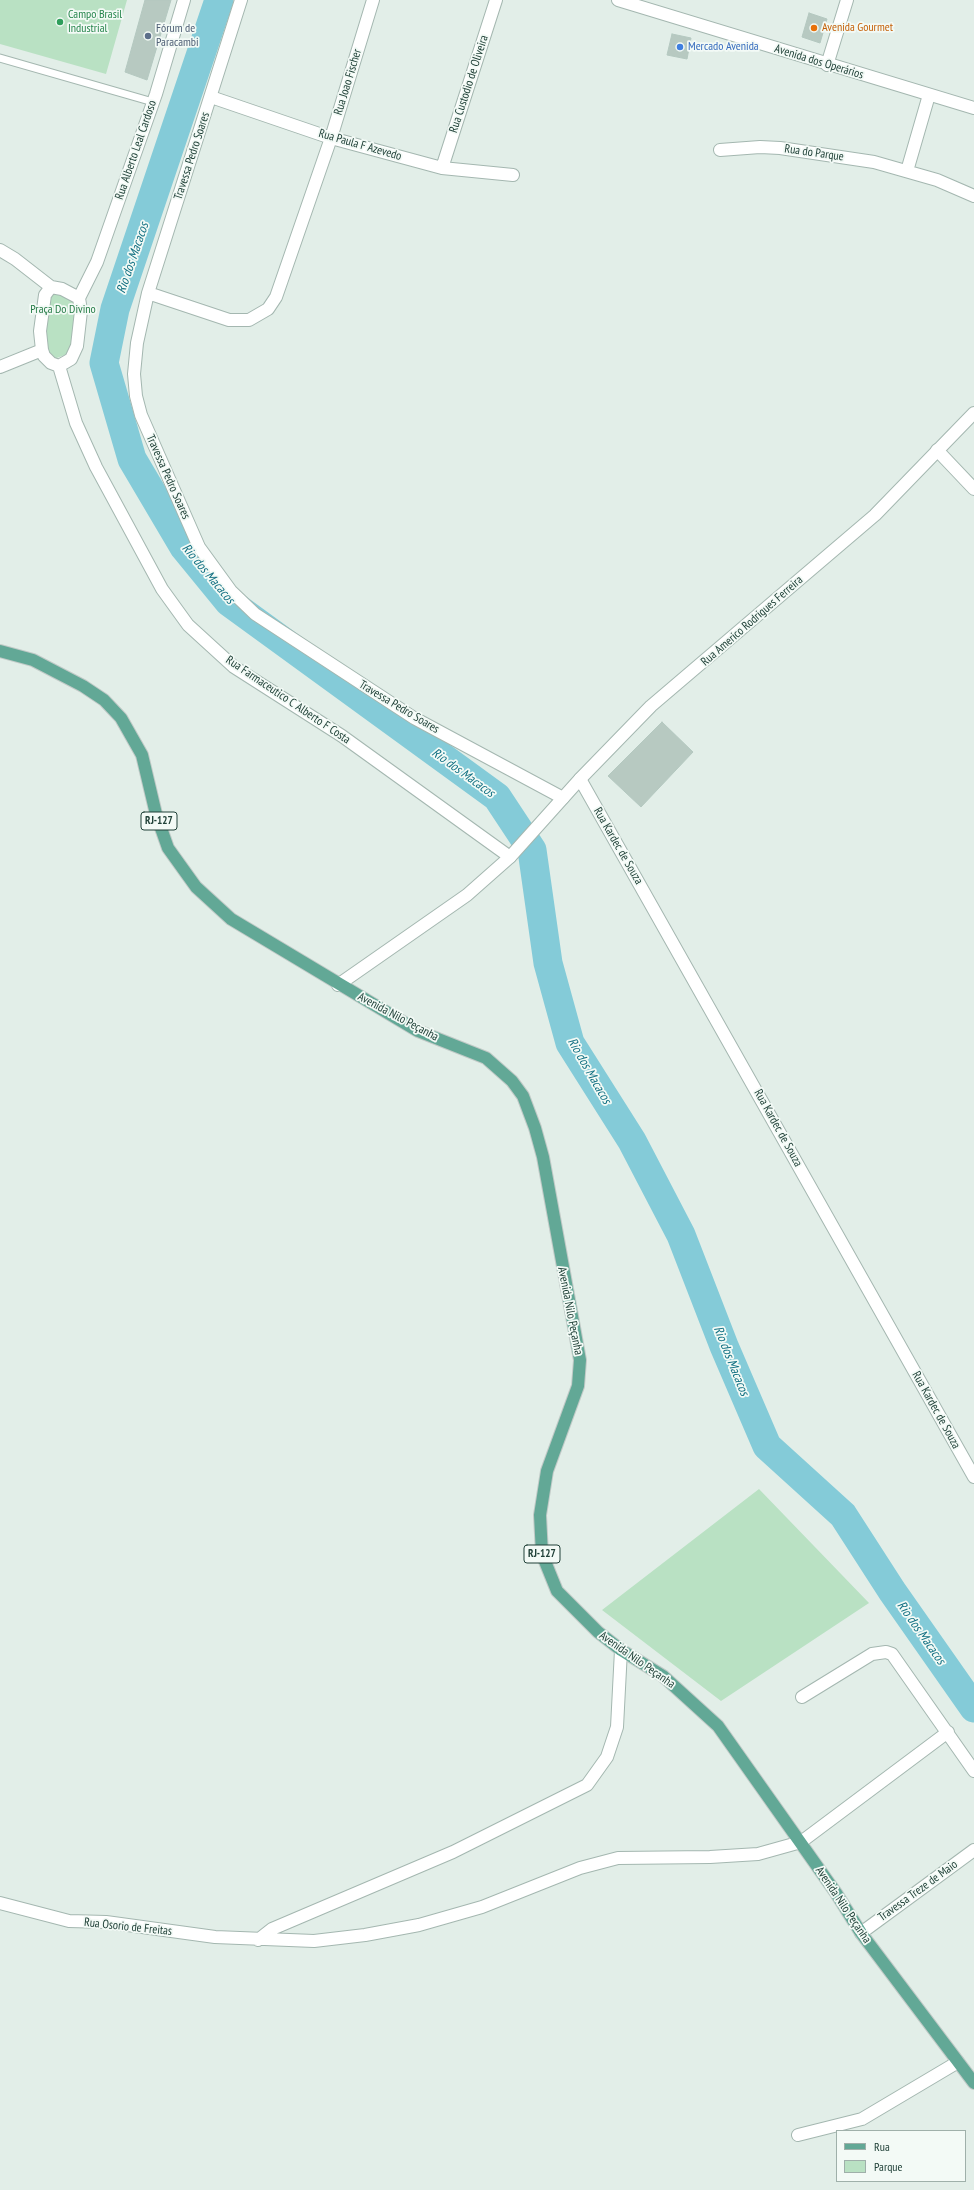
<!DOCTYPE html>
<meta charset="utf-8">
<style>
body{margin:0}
#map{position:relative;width:974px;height:2190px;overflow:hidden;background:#e2eee8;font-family:"PT Sans Narrow",sans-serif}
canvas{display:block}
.legend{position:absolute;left:836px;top:2130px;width:130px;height:52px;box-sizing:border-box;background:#f3faf6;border:1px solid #9fb0aa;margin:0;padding:5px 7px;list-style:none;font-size:12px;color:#204138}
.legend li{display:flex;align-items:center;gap:8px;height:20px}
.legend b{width:20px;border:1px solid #9fb0aa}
</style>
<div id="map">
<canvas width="974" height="2190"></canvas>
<ul class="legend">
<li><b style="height:5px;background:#62a896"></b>Rua</li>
<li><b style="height:11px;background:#b9e1c3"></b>Parque</li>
</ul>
</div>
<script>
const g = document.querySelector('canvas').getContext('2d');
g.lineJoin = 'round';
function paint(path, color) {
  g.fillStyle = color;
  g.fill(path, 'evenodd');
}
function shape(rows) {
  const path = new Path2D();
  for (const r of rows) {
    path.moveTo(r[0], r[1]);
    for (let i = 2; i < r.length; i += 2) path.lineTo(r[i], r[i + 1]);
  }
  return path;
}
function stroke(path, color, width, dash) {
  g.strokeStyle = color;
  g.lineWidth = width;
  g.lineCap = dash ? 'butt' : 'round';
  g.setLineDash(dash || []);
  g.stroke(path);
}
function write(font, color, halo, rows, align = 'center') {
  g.font = font + ' "PT Sans Narrow",sans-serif';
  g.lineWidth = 3.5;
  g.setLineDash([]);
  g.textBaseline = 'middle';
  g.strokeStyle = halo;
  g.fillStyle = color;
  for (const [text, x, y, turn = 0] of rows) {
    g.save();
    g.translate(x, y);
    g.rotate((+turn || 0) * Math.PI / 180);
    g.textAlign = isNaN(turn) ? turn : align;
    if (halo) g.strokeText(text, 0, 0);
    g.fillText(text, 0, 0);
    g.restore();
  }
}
paint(shape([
 [0,0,127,0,106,74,0,44],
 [48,291,79,298,75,342,67,354,49,361,42,328],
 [759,1489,869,1603,721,1701,602,1610]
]), '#b9e1c3');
stroke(shape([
 [219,0,115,309,104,363,132,459,184,547,229,602,497,797,532,850,548,963,570,1043,632,1141,681,1235,724,1346,767,1446,843,1515,892,1591,974,1708]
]), '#84cbd8', 29);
const building = shape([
 [145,0,171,0,147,80,125,72,145,0],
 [809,13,827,19,820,43,802,37,809,13],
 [672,34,691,38,687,59,667,55,672,34],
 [662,722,693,752,641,807,608,776,662,722]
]);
paint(building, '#b7c9c1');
stroke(building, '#b4c8c0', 1);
const service = shape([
 [0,58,153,102]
]);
const minor = shape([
 [241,0,148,293,137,343,134,374,136,396,141,415,199,547,231,591,255,614,414,718,563,798],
 [827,65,847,0],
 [211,97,331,138,442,168,513,175],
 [720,150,760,147,780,148,874,162,937,180,974,196],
 [442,168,496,0],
 [907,171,929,95],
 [0,250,15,259,51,287],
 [148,293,229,320,249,320,268,309,276,297,331,138,373,0],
 [79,298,97,262,156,94,184,0],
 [59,366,76,423,96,467,162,589,188,625,234,667,342,736,510,857],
 [59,366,51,363,44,356,42,350,40,331,45,295,51,287,62,289,79,298],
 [59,366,71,359,77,346,81,311,79,298],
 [0,367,42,350],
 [937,450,974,489],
 [580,779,974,1477],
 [802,1697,872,1654,886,1652,892,1654,974,1771],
 [0,1903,69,1921,106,1922,215,1937,314,1941,365,1935,419,1925,482,1907,580,1868,618,1858,710,1857,758,1854,801,1842,948,1732],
 [861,1933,974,1850],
 [258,1940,272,1929,453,1852,587,1785,607,1757,617,1727,621,1650],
 [798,2135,862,2119,958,2062]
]);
const tertiary = shape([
 [618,0,974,108],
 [338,985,467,895,510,857,580,779,651,706,875,515,974,413]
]);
const primary = shape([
 [0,651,33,660,83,686,104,700,121,718,142,755,156,814,168,848,196,887,231,919,418,1031,486,1058,512,1081,523,1096,535,1128,543,1157,580,1360,578,1386,547,1471,540,1515,542,1554,557,1591,598,1632,621,1650,663,1676,718,1726,836,1893,861,1933,974,2083]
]);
stroke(service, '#a4b7b0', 9);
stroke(minor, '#a4b7b0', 14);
stroke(tertiary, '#a4b7b0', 14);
stroke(primary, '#c1cac7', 14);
stroke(service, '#fff', 7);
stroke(minor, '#fff', 12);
stroke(tertiary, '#fff', 12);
stroke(primary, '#62a896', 12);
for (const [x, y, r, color] of [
 [60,22,4,"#2e9e5b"],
 [814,28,4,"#e8710a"],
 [148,36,4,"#5c6f8a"],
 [680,47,4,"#3f7fe0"]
]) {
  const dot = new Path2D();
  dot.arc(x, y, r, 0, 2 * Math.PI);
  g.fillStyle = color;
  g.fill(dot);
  stroke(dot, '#f3faf6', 1.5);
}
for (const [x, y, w] of [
 [159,821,36],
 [542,1554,36]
]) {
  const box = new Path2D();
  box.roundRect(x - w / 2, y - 9, w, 18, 3);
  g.fillStyle = '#f3faf6';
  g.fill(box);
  stroke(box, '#204138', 1);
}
write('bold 11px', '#204138', null, [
 ["RJ-127",159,821],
 ["RJ-127",542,1554]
]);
write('12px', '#27864d', '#f3faf6', [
 ["Campo Brasil",68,15],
 ["Industrial",68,29]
], 'left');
write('12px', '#c56008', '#f3faf6', [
 ["Avenida Gourmet",822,28]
], 'left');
write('12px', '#4e5e75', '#f3faf6', [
 ["Fórum de",156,29],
 ["Paracambi",156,43]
], 'left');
write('12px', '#366cbe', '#f3faf6', [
 ["Mercado Avenida",688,47]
], 'left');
write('12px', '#204138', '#f3faf6', [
 ["Avenida dos Operários",819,62,17],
 ["Rua Joao Fischer",348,82,-73],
 ["Rua Custodio de Oliveira",469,84,-72],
 ["Rua Paula F Azevedo",360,145,16],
 ["Rua Alberto Leal Cardoso",136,150,-71],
 ["Rua do Parque",814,153,8],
 ["Travessa Pedro Soares",192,156,-72],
 ["Travessa Pedro Soares",168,477,66],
 ["Rua Americo Rodrigues Ferreira",752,621,-41],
 ["Rua Farmaceutico C Alberto F Costa",288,700,34],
 ["Travessa Pedro Soares",399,707,31],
 ["Rua Kardec de Souza",618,846,60],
 ["Avenida Nilo Peçanha",398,1017,28],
 ["Rua Kardec de Souza",778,1128,61],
 ["Avenida Nilo Peçanha",570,1311,79],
 ["Rua Kardec de Souza",936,1410,61],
 ["Avenida Nilo Peçanha",637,1660,35],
 ["Travessa Treze de Maio",918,1891,-36],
 ["Avenida Nilo Peçanha",843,1905,56],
 ["Rua Osorio de Freitas",128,1927,6]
]);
write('12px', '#267c47', '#f3faf6', [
 ["Praça Do Divino",63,310]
]);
write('italic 13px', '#137183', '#f3faf6', [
 ["Rio dos Macacos",133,258,-71],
 ["Rio dos Macacos",208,574,50],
 ["Rio dos Macacos",463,773,36],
 ["Rio dos Macacos",589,1071,60],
 ["Rio dos Macacos",731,1361,68],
 ["Rio dos Macacos",921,1633,55]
]);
</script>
